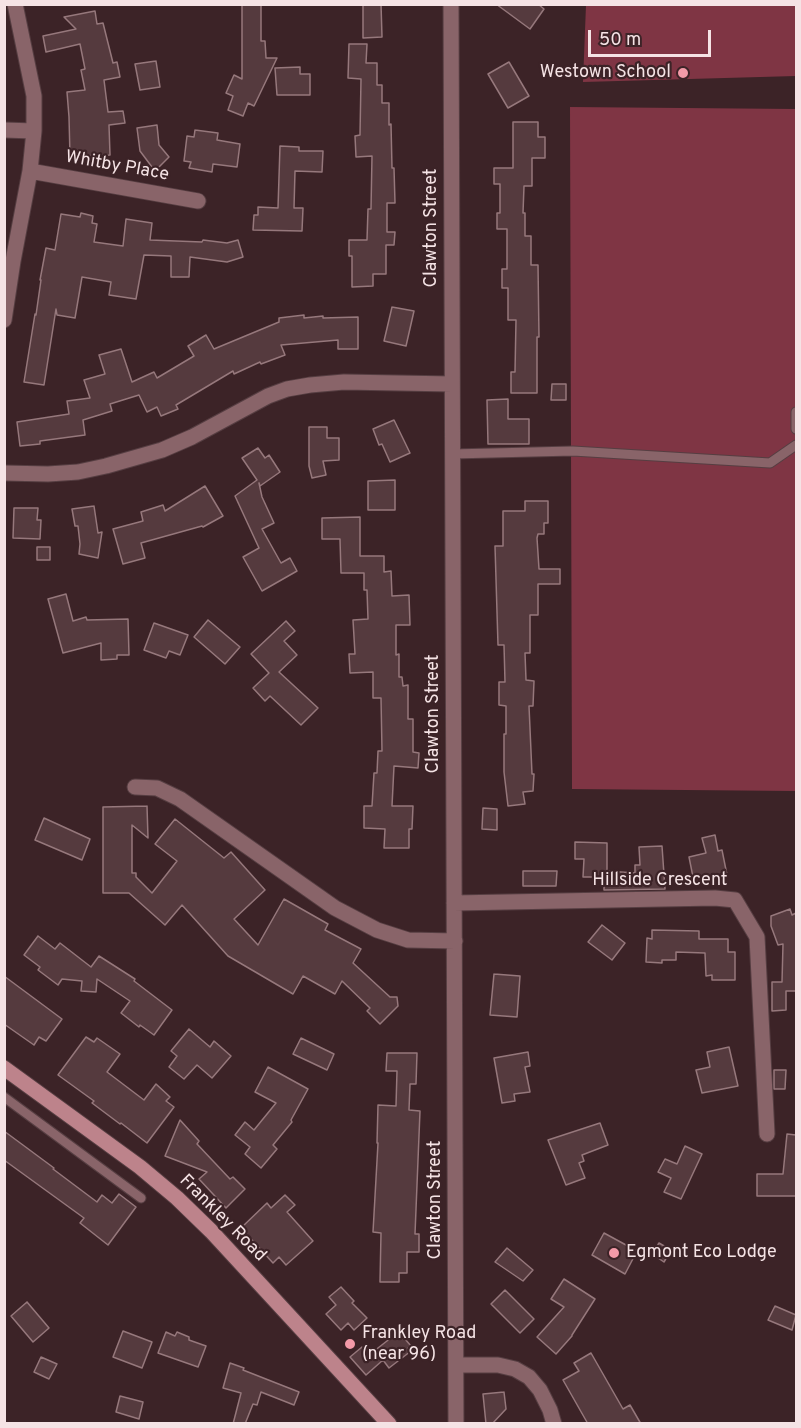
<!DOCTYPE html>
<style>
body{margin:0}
#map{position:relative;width:801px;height:1428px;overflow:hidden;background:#3c2327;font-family:Overpass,sans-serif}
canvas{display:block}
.frame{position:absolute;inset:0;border:6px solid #f5e3e5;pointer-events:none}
.scale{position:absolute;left:588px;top:30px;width:123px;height:27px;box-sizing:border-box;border:3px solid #f5e3e5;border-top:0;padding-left:8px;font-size:18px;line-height:21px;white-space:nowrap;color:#f5e3e5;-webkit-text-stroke:4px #3c2327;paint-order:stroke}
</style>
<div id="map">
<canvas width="801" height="1428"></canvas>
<div class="frame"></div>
<div class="scale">50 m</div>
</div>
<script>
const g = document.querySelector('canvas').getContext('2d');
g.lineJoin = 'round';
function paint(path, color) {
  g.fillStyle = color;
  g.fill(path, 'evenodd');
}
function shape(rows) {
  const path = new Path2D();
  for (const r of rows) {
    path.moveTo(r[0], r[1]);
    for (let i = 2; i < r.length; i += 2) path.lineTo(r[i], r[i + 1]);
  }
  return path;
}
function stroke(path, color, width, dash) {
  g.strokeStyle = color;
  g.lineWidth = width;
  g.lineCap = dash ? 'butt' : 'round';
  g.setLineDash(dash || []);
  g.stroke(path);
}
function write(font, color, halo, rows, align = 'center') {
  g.font = font + ' Overpass,sans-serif';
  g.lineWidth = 4.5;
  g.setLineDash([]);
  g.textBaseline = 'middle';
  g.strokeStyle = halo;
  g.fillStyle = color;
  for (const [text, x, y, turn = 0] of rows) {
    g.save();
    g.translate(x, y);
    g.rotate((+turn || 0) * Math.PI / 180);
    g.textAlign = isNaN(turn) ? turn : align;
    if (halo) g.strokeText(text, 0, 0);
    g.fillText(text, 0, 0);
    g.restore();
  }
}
paint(shape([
 [586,5,796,5,796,76,583,82],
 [570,107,796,109,796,791,572,789]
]), '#7f3544');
const building = shape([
 [242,4,261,4,261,41,265,41,266,58,277,58,254,106,248,103,243,116,228,110,233,96,226,93,234,75,242,79,242,4],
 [363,4,381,4,382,37,363,38,363,4],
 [496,4,538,4,544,9,530,29,496,4],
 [95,11,97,24,103,23,113,63,117,62,120,77,104,80,108,112,123,111,125,123,109,125,110,155,70,156,69,117,67,92,85,90,81,70,85,69,80,44,46,52,43,36,76,29,64,17,95,11],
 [349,44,367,44,366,63,377,63,377,85,382,85,382,103,389,103,389,125,391,124,392,168,394,168,395,203,387,203,387,232,395,232,394,245,386,245,386,274,373,274,373,286,352,287,352,256,349,256,349,240,367,240,368,209,371,209,372,156,356,157,355,136,360,135,361,79,348,78,349,44],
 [156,61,160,87,140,90,135,64,156,61],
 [509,62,529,96,508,108,488,74,509,62],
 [300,67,300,74,310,74,310,95,277,95,275,68,300,67],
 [513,122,538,122,538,137,545,137,545,158,532,158,532,186,524,186,523,213,525,213,525,236,531,236,531,265,538,265,539,337,537,337,537,393,511,393,511,372,515,372,516,320,508,320,508,288,502,288,502,269,507,269,507,229,497,229,497,213,500,213,500,184,494,184,494,168,513,168,513,122],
 [157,125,159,145,169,157,155,171,140,151,137,128,157,125],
 [195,130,218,133,217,140,240,144,237,167,213,164,212,172,189,168,191,162,184,161,187,136,194,137,195,130],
 [280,146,299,147,299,151,323,151,322,172,295,171,294,208,303,208,302,231,253,230,254,215,258,215,258,207,278,208,280,146],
 [81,213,93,216,92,223,97,224,94,242,123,246,126,219,152,223,150,240,202,242,203,240,227,243,238,240,243,257,227,262,190,257,189,277,171,277,171,256,144,255,136,299,109,295,111,282,82,277,75,318,57,315,56,309,44,385,24,382,35,314,36,315,41,280,40,280,46,248,55,250,61,214,80,217,81,213],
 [392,307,414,311,406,346,384,341,392,307],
 [304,315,304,318,323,316,323,318,358,317,358,349,338,349,338,340,281,345,285,355,261,364,260,362,234,374,233,371,176,405,178,409,161,416,157,407,147,412,139,395,110,404,112,411,83,420,85,435,40,441,40,444,20,446,17,422,69,414,67,401,90,398,84,380,105,374,99,355,121,349,132,382,154,372,157,378,194,356,188,346,206,335,214,349,279,322,279,318,304,315],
 [552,384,566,384,566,400,551,400,552,384],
 [508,399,508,419,529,419,529,444,488,444,487,400,508,399],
 [394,420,410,453,390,462,382,444,379,445,373,429,394,420],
 [309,427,327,427,327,438,339,438,339,460,323,461,326,475,312,478,309,466,309,427],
 [258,448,265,458,269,455,280,472,260,486,259,483,262,497,274,523,262,529,281,563,290,558,297,571,262,591,243,557,259,548,235,496,257,480,242,458,258,448],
 [395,480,395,510,368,510,368,481,395,480],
 [205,486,223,516,203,527,202,526,141,543,145,558,123,564,113,529,143,521,141,512,163,505,165,511,205,486],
 [525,501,548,501,548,523,544,523,544,534,538,534,537,538,539,569,560,569,560,584,538,584,538,615,530,615,530,653,525,653,526,680,534,681,533,706,529,706,532,774,534,774,533,791,523,792,525,804,508,806,504,772,504,734,506,734,506,706,499,705,499,682,505,682,504,645,498,645,495,546,503,546,503,511,525,511,525,501],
 [94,506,98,533,102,532,98,558,79,554,80,544,78,526,75,526,72,509,94,506],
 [14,508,38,508,37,520,41,520,40,539,13,538,14,508],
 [360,517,360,556,384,556,384,572,391,571,392,596,409,595,410,625,396,625,396,655,399,654,399,677,402,677,403,686,408,685,408,719,413,719,413,752,419,753,418,768,394,766,392,806,413,806,412,829,409,829,409,848,384,848,385,829,364,828,364,806,372,806,374,773,377,773,378,751,382,751,381,698,373,698,373,672,350,673,349,654,355,654,353,620,368,619,367,590,364,590,364,573,341,573,340,539,322,539,322,518,360,517],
 [37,547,50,547,50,560,37,560,37,547],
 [66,594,73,621,86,617,87,620,128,619,129,655,117,655,117,659,101,660,101,643,63,653,48,599,66,594],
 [208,620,240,647,225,664,194,637,208,620],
 [286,621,295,631,284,641,297,655,279,672,318,708,301,725,270,696,265,701,253,688,269,673,251,654,286,621],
 [154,623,188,635,180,655,169,651,166,658,144,650,154,623],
 [147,806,148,838,132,825,132,873,136,873,136,877,152,893,177,861,155,844,175,819,224,858,231,852,265,890,234,919,258,945,284,899,328,924,325,930,361,949,353,963,390,997,397,997,398,1006,380,1024,367,1011,370,1008,342,981,335,994,303,976,293,994,228,956,182,905,165,925,129,893,103,893,103,807,147,806],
 [483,808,497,809,497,830,482,829,483,808],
 [44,818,90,839,82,860,35,840,44,818],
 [715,835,718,851,722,850,727,875,694,882,689,857,706,853,702,838,715,835],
 [575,842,607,843,607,871,635,873,635,865,640,865,639,847,662,846,665,889,604,890,604,877,583,877,584,859,575,859,575,842],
 [523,871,557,871,556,886,523,886,523,871],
 [790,909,792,915,796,913,796,991,786,991,786,1010,772,1011,772,982,782,982,783,944,778,945,771,926,771,916,790,909],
 [602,925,625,943,612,960,588,942,602,925],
 [652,930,699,931,699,939,728,939,728,952,735,952,735,980,712,980,712,975,706,976,705,953,676,952,676,960,662,960,662,963,646,962,647,938,652,939,652,930],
 [38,936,55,949,60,943,91,967,99,956,135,979,134,981,172,1010,154,1035,140,1025,139,1027,121,1013,130,1001,97,979,96,992,81,991,82,981,62,979,58,985,38,970,40,967,24,955,38,936],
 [494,974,520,976,517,1017,490,1015,494,974],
 [4,976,62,1019,46,1041,39,1037,34,1045,4,1024,4,976],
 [189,1029,210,1047,214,1041,231,1056,212,1078,197,1065,184,1079,169,1067,177,1056,171,1051,189,1029],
 [86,1037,94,1042,97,1038,120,1054,107,1072,144,1100,156,1084,170,1097,166,1101,174,1107,147,1143,121,1123,120,1124,92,1103,94,1101,58,1075,86,1037],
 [301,1038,334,1054,327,1070,293,1054,301,1038],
 [729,1047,738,1086,702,1093,696,1070,710,1067,707,1052,729,1047],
 [528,1052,530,1066,525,1067,530,1092,514,1094,515,1101,502,1103,494,1058,528,1052],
 [387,1053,417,1053,416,1084,410,1084,409,1110,420,1111,415,1234,419,1234,419,1252,407,1252,407,1273,399,1273,399,1282,380,1282,381,1233,373,1232,378,1143,377,1143,378,1105,396,1106,397,1071,386,1071,387,1053],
 [268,1067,308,1089,291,1120,292,1122,273,1145,277,1149,261,1168,245,1154,250,1147,235,1135,245,1122,254,1130,276,1103,255,1092,268,1067],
 [774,1070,786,1070,785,1089,774,1089,774,1070],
 [180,1120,199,1141,197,1144,230,1179,233,1177,245,1189,226,1208,199,1179,207,1172,165,1156,180,1120],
 [600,1123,608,1145,582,1155,584,1161,579,1163,585,1178,566,1185,548,1140,600,1123],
 [4,1131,54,1168,53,1169,97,1202,102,1195,112,1203,119,1194,136,1207,108,1245,80,1223,84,1218,4,1160,4,1131],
 [787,1134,796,1135,796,1196,757,1196,757,1174,783,1174,787,1134],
 [685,1146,702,1154,681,1199,664,1192,671,1178,658,1172,665,1159,677,1164,685,1146],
 [285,1195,295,1205,287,1212,313,1241,286,1265,279,1257,273,1263,241,1228,267,1203,271,1208,285,1195],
 [604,1233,637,1251,625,1274,592,1255,604,1233],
 [659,1243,671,1250,664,1262,652,1254,659,1243],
 [507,1248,533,1270,523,1281,495,1262,507,1248],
 [564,1279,595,1299,572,1335,572,1336,556,1354,537,1337,564,1307,551,1299,564,1279],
 [341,1287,354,1301,352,1303,367,1318,354,1330,348,1323,341,1330,326,1314,336,1305,329,1297,341,1287],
 [505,1290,534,1319,520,1333,491,1304,505,1290],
 [27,1302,49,1328,33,1342,11,1316,27,1302],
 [775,1306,796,1315,792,1330,768,1320,775,1306],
 [401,1330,407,1337,405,1339,411,1346,408,1348,411,1351,389,1368,383,1360,366,1375,350,1357,362,1347,369,1355,401,1330],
 [123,1331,152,1342,142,1368,113,1357,123,1331],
 [166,1332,175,1336,177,1332,189,1337,189,1340,206,1346,198,1367,158,1353,166,1332],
 [591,1353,623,1409,630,1405,641,1424,588,1424,563,1380,579,1371,574,1363,591,1353],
 [41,1357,57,1364,49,1379,34,1372,41,1357],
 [230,1363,244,1368,243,1370,299,1392,294,1405,261,1392,257,1405,253,1404,245,1424,233,1424,241,1393,223,1388,230,1363],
 [504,1392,506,1409,492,1424,486,1424,483,1394,504,1392],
 [120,1396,143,1402,139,1419,116,1412,120,1396]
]);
paint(building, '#553a3e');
stroke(building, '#96787c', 1.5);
const lane = shape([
 [796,412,796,429],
 [452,454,573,451,770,463,796,445],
 [4,1097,141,1198]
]);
const street = shape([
 [451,4,456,1424],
 [4,130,34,131],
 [30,171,198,201],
 [4,320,13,261,30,171,34,131,34,96,15,4],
 [4,473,48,474,78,472,106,466,162,450,192,437,268,396,287,389,310,385,344,382,452,384],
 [135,787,157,788,180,799,335,908,377,930,408,940,455,941],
 [454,903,715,898,735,900,757,937,767,1134],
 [456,1365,498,1365,515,1369,529,1377,540,1390,550,1410,554,1424]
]);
const secondary = shape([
 [4,1068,140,1167,177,1198,211,1231,389,1424]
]);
stroke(lane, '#563e42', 11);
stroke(street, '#563e42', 17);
stroke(secondary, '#563e42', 17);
stroke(lane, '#896469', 9);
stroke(street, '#896469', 15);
stroke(secondary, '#bd838b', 15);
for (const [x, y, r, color] of [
 [683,73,6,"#f39aa8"],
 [614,1253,6,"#f39aa8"],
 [350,1344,6,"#f39aa8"]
]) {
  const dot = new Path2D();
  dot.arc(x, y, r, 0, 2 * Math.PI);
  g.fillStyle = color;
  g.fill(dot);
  stroke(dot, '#3c2327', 2);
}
write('18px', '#f5e3e5', '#3c2327', [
 ["Westown School",671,73,"right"],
 ["Egmont Eco Lodge",626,1253],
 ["Frankley Road",362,1334],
 ["(near 96)",362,1355]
], 'left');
write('18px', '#f5e3e5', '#3c2327', [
 ["Whitby Place",117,167,10],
 ["Clawton Street",432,228,-90],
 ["Clawton Street",434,714,-90],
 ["Hillside Crescent",660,881],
 ["Clawton Street",436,1200,-90],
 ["Frankley Road",222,1219,45]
]);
</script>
